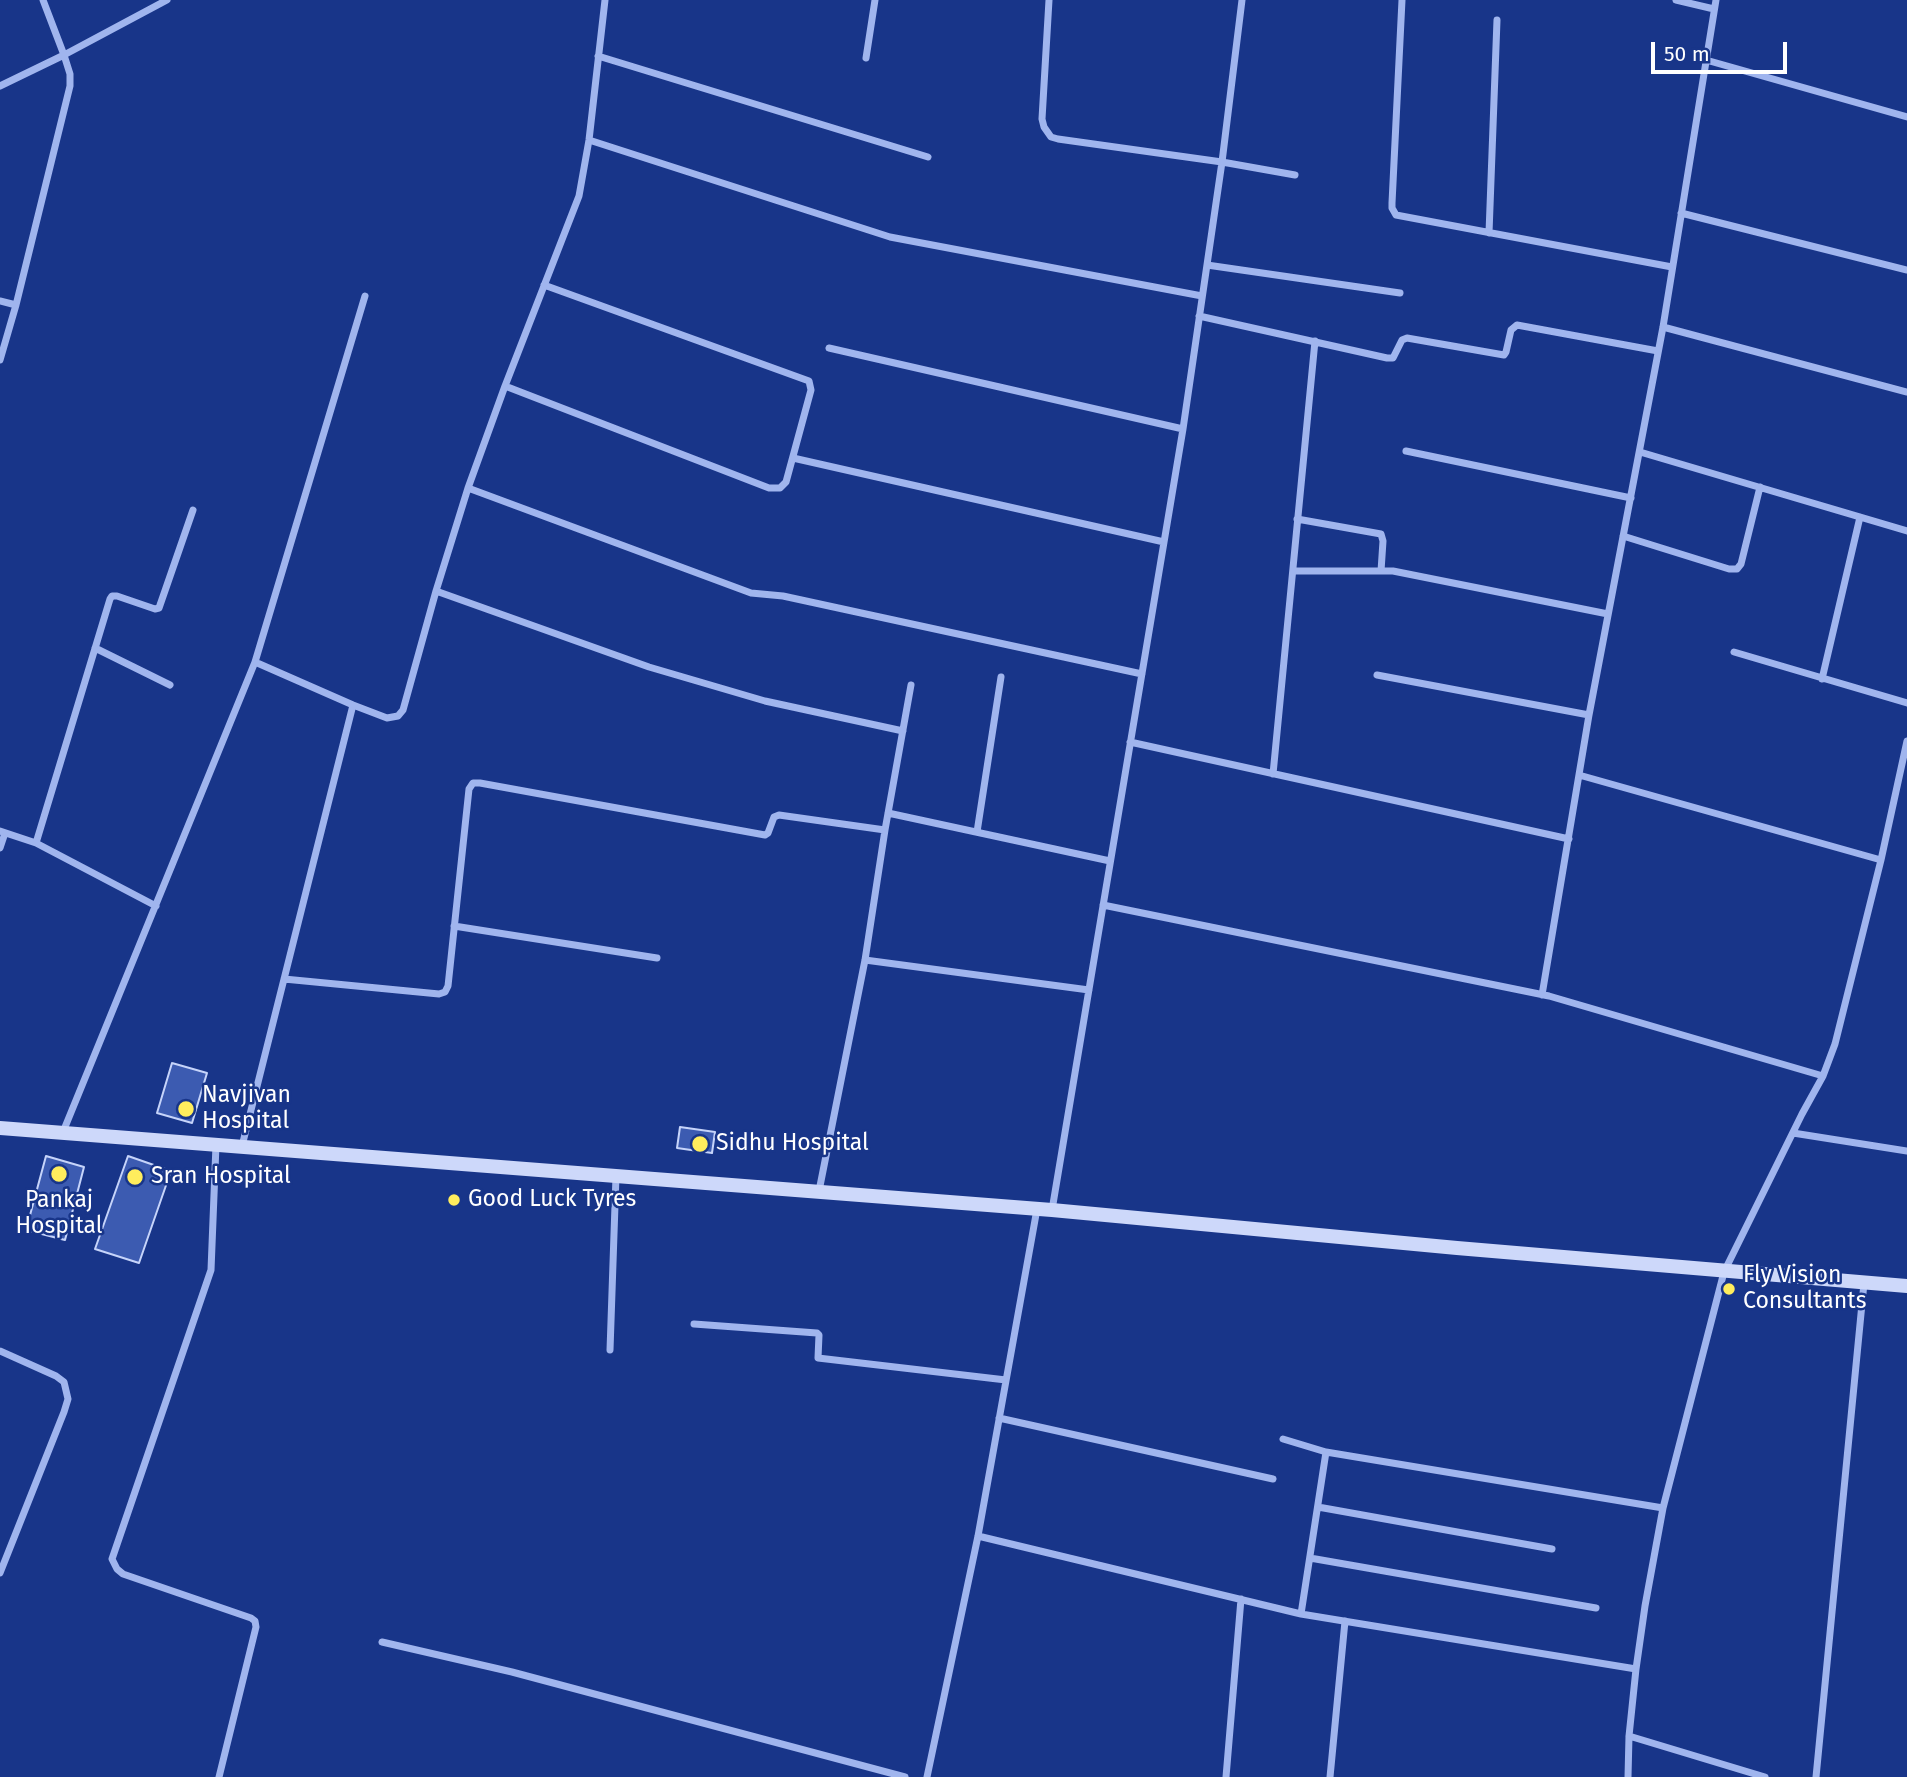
<!DOCTYPE html>
<style>
body{margin:0}
#map{position:relative;width:1907px;height:1777px;overflow:hidden;background:#183589;font-family:"Fira Sans",sans-serif}
canvas{display:block}
.scale{position:absolute;left:1651px;top:42px;width:136px;height:32px;box-sizing:border-box;border:4px solid #fff;border-top:0;padding-left:9px;font-size:21px;line-height:24px;white-space:nowrap;color:#fff;-webkit-text-stroke:5px #183589;paint-order:stroke}
</style>
<div id="map">
<canvas width="1907" height="1777"></canvas>
<div class="scale">50 m</div>
</div>
<script>
const g = document.querySelector('canvas').getContext('2d');
g.lineJoin = 'round';
function paint(path, color) {
  g.fillStyle = color;
  g.fill(path, 'evenodd');
}
function shape(rows) {
  const path = new Path2D();
  for (const r of rows) {
    path.moveTo(r[0], r[1]);
    for (let i = 2; i < r.length; i += 2) path.lineTo(r[i], r[i + 1]);
  }
  return path;
}
function stroke(path, color, width, dash) {
  g.strokeStyle = color;
  g.lineWidth = width;
  g.lineCap = dash ? 'butt' : 'round';
  g.setLineDash(dash || []);
  g.stroke(path);
}
function write(font, color, halo, rows, align = 'center') {
  g.font = font + ' "Fira Sans",sans-serif';
  g.lineWidth = 5;
  g.setLineDash([]);
  g.textBaseline = 'middle';
  g.strokeStyle = halo;
  g.fillStyle = color;
  for (const [text, x, y, turn = 0] of rows) {
    g.save();
    g.translate(x, y);
    g.rotate((+turn || 0) * Math.PI / 180);
    g.textAlign = isNaN(turn) ? turn : align;
    if (halo) g.strokeText(text, 0, 0);
    g.fillText(text, 0, 0);
    g.restore();
  }
}
const building = shape([
 [172,1063,207,1073,192,1123,157,1113,172,1063],
 [680,1127,715,1132,712,1153,677,1148,680,1127],
 [46,1156,84,1167,65,1240,26,1230,46,1156],
 [128,1156,171,1171,139,1263,95,1249,128,1156]
]);
paint(building, '#3c5bb1');
stroke(building, '#c6d4fa', 2);
stroke(shape([
 [1049,0,1042,119,1044,127,1051,137,1058,139,1222,162,1295,175],
 [1402,0,1392,203,1392,208,1396,215,1672,267],
 [1676,0,1714,9],
 [598,56,928,157],
 [866,58,875,0],
 [1706,60,1907,117],
 [0,86,64,55,167,0],
 [589,140,890,237,1202,296],
 [1681,213,1907,270],
 [1489,233,1497,20],
 [1207,265,1400,293],
 [0,301,16,305],
 [1199,316,1387,358,1393,358,1402,340,1407,338,1504,355,1506,352,1511,330,1517,325,1658,351],
 [1663,327,1907,392],
 [829,348,1183,429],
 [0,360,16,305,70,86,70,74,64,55,43,0],
 [505,386,769,488,780,488,786,482,811,390,809,381,544,285],
 [1406,451,1631,498],
 [1640,452,1907,531],
 [793,458,1164,542],
 [468,488,751,593,783,596,1142,674],
 [1297,519,1381,534,1383,541,1381,571],
 [1623,536,1729,569,1737,569,1741,564,1760,487],
 [1294,571,1393,571,1608,614],
 [436,591,649,667,765,701,903,731],
 [95,648,170,685],
 [1734,652,1907,703],
 [255,662,353,705,387,718,398,716,403,710,436,591,468,488,505,386,579,196,589,140,605,0],
 [1377,675,1589,715],
 [1822,679,1860,517],
 [1130,742,1569,839],
 [1273,774,1315,341],
 [1579,775,1881,860],
 [888,813,1110,861],
 [0,831,36,843,156,906],
 [977,832,1001,677],
 [36,843,110,599,112,596,117,596,155,609,159,608,193,510],
 [0,848,5,833],
 [1103,905,1549,996,1823,1076],
 [454,926,657,958],
 [865,960,1089,990],
 [284,979,439,994,445,992,448,986,469,789,473,783,480,783,765,835,768,833,774,817,779,815,885,830],
 [1542,995,1589,715,1663,327,1716,0],
 [63,1132,255,662,365,296],
 [1793,1133,1907,1151],
 [216,1145,211,1270,112,1559,117,1569,123,1574,251,1618,255,1621,256,1627,219,1777],
 [242,1146,353,705],
 [819,1191,865,960,885,830,911,685],
 [1052,1210,1183,429,1222,162,1242,0],
 [694,1324,817,1333,819,1335,818,1358,1006,1380],
 [610,1350,616,1176],
 [0,1351,56,1376,64,1382,68,1399,64,1412,0,1573],
 [999,1418,1273,1479],
 [1283,1439,1326,1452,1301,1614],
 [1326,1452,1663,1508],
 [1318,1507,1552,1549],
 [978,1536,1301,1614,1636,1669],
 [1310,1558,1596,1608],
 [382,1642,512,1672,905,1777],
 [1629,1736,1765,1777],
 [927,1777,978,1536,1037,1209],
 [1226,1777,1241,1599],
 [1330,1777,1345,1621],
 [1628,1777,1629,1736,1636,1669,1645,1606,1663,1508,1724,1272,1802,1114,1823,1076,1835,1044,1881,860,1907,741],
 [1816,1777,1864,1283]
]), '#a0b5ee', 7);
stroke(shape([
 [0,1128,1052,1210,1457,1248,1907,1286]
]), '#cdd8fa', 14);
for (const [x, y, r, color] of [
 [186,1109,9,"#ffed5d"],
 [700,1144,9,"#ffed5d"],
 [59,1174,9,"#ffed5d"],
 [135,1177,9,"#ffed5d"],
 [454,1200,7,"#ffed5d"],
 [1729,1289,7,"#ffed5d"]
]) {
  const dot = new Path2D();
  dot.arc(x, y, r, 0, 2 * Math.PI);
  g.fillStyle = color;
  g.fill(dot);
  stroke(dot, '#183589', 2.5);
}
write('23px', '#fff', '#183589', [
 ["Navjivan",202,1096],
 ["Hospital",202,1122],
 ["Sidhu Hospital",716,1144],
 ["Sran Hospital",151,1177],
 ["Good Luck Tyres",468,1200],
 ["Pankaj",59,1201,"center"],
 ["Hospital",59,1227,"center"],
 ["Fly Vision",1743,1276],
 ["Consultants",1743,1302]
], 'left');
</script>
